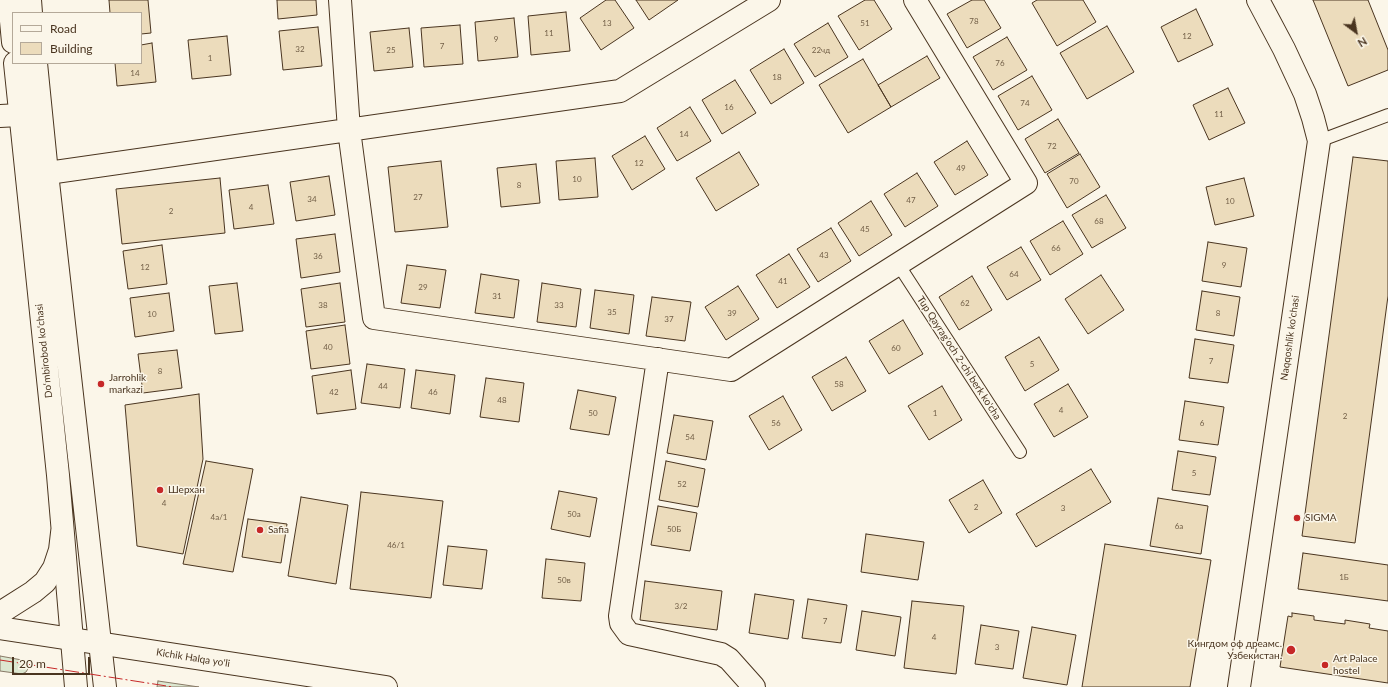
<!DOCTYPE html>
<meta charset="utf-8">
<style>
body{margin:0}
#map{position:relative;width:1388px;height:687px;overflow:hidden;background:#fbf6e9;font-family:Lato,sans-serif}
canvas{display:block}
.legend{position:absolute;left:12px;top:12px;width:130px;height:52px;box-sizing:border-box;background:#fbf6e9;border:1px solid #b4a999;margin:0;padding:5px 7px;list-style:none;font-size:12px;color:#4a3520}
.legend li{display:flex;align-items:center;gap:8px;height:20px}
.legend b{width:20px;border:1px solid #b4a999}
.north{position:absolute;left:1336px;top:12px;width:40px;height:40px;-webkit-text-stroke:3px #fbf6e9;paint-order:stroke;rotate:148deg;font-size:11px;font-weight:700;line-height:16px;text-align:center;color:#4a3520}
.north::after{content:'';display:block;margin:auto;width:14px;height:18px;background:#4a3520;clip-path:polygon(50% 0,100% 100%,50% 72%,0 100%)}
.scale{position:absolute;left:12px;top:657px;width:78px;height:18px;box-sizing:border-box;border:2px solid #4a3520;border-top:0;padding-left:5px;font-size:12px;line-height:14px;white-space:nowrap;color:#4a3520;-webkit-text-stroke:3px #fbf6e9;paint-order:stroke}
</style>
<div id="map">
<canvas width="1388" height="687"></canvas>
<ul class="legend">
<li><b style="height:5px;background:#fbf6e9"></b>Road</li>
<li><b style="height:11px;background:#ecdcbc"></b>Building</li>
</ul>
<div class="north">N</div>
<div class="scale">20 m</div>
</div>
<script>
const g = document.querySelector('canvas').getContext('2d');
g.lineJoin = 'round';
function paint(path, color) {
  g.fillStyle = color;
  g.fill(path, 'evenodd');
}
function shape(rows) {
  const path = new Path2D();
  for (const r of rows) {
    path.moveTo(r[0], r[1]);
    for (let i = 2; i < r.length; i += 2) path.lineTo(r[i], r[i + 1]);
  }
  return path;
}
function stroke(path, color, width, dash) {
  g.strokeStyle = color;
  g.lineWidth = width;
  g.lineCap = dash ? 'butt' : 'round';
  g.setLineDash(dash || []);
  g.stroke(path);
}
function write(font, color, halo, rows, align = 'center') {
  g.font = font + ' Lato,sans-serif';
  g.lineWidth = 3;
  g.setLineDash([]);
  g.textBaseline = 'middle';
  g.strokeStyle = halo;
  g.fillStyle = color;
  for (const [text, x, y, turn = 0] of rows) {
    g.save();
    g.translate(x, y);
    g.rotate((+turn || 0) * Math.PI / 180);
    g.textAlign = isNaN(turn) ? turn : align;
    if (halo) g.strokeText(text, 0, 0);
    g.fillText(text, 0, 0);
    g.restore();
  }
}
const green = shape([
 [0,656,22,660,26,662,29,667,26,672,22,674,0,671,0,656],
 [158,681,199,687,157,687,158,681]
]);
paint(green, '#dce7d0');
stroke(green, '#887966', 1);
const building = shape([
 [109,0,148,0,151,33,141,34,141,13,110,13,109,0],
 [277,0,316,0,317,15,278,19,277,0],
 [606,0,615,0,634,28,601,50,580,18,606,0],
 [636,0,678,0,649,20,636,0],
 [865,0,874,0,892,29,859,50,838,16,865,0],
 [972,0,984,0,1001,28,967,48,947,14,972,0],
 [1037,0,1083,0,1096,22,1057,46,1032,3,1037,0],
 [1313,0,1368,0,1388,50,1388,70,1348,86,1313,0],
 [1196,9,1213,45,1178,62,1161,27,1196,9],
 [566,12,570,51,531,55,528,16,566,12],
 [514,18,518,57,478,61,475,22,514,18],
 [828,23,848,57,815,77,794,44,828,23],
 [460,25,463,64,424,67,421,28,460,25],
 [1107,26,1134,72,1087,99,1060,53,1107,26],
 [318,27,322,66,283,70,279,31,318,27],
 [409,28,413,67,374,71,370,32,409,28],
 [227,36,231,75,192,79,188,40,227,36],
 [1007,37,1027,70,993,90,973,57,1007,37],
 [152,43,156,82,117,86,115,63,141,63,141,45,152,43],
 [784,49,804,83,771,104,750,70,784,49],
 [927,56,940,78,891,107,878,85,927,56],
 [863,59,891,107,848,133,819,85,863,59],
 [1032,76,1052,110,1018,130,998,96,1032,76],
 [735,80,756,113,722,134,702,100,735,80],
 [1228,88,1245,123,1209,140,1193,105,1228,88],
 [690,107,711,141,677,161,657,128,690,107],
 [1058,119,1079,153,1045,173,1025,139,1058,119],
 [645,136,665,169,632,190,612,156,645,136],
 [967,141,988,175,955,195,934,162,967,141],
 [739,152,759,185,716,211,696,178,739,152],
 [1080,154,1100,187,1067,208,1047,174,1080,154],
 [1353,157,1388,161,1388,296,1355,543,1302,536,1353,157],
 [595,158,598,197,559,200,556,161,595,158],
 [441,161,448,227,395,232,388,167,441,161],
 [536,164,540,203,501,207,497,168,536,164],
 [917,173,938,206,905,227,884,194,917,173],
 [329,176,335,215,296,221,290,182,329,176],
 [220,178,225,233,122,244,116,189,220,178],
 [1244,178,1254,216,1215,225,1206,187,1244,178],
 [268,185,274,224,234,229,229,190,268,185],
 [1106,195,1126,228,1092,248,1072,215,1106,195],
 [871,201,892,235,859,256,838,223,871,201],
 [1063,221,1083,254,1050,275,1030,241,1063,221],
 [831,228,851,261,818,282,797,249,831,228],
 [335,234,340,272,301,278,296,239,335,234],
 [1208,242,1247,248,1241,287,1202,281,1208,242],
 [162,245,167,284,128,289,123,251,162,245],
 [1021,247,1041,280,1007,300,987,267,1021,247],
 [789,254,810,287,777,308,756,275,789,254],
 [407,265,446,270,440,308,401,303,407,265],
 [481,274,519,280,514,318,475,313,481,274],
 [1101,275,1124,310,1088,334,1065,299,1101,275],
 [972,276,992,310,959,330,939,297,972,276],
 [237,283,243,331,215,334,209,286,237,283],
 [340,283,345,322,306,327,301,289,340,283],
 [542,283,581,289,576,327,537,322,542,283],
 [738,286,759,319,726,340,705,307,738,286],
 [595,290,634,295,629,334,590,328,595,290],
 [1202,291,1240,297,1234,336,1196,330,1202,291],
 [169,293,174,331,135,337,130,298,169,293],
 [652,297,691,302,685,341,646,336,652,297],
 [903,320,923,354,889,374,869,341,903,320],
 [345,325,350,364,311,369,306,331,345,325],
 [1039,337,1059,370,1025,391,1005,357,1039,337],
 [1195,339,1234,345,1228,383,1189,378,1195,339],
 [177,350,182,388,143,393,138,354,177,350],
 [846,357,866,391,832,411,812,377,846,357],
 [367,364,405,369,400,408,361,403,367,364],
 [351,370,356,409,317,414,312,376,351,370],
 [416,370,455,375,450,414,411,408,416,370],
 [486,378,524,383,519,422,480,417,486,378],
 [1068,384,1088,417,1054,437,1034,404,1068,384],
 [942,386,962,420,929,440,908,406,942,386],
 [578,390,616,397,609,435,570,429,578,390],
 [199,394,203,459,183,554,137,546,125,405,199,394],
 [783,396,802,430,769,450,749,416,783,396],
 [1185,401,1224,407,1218,445,1179,440,1185,401],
 [674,415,713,421,706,460,667,453,674,415],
 [1178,451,1216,457,1210,495,1172,490,1178,451],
 [206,461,253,469,233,572,183,564,206,461],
 [666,461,705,469,698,507,659,500,666,461],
 [1091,469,1111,502,1036,547,1016,514,1091,469],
 [983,480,1002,513,969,533,949,500,983,480],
 [559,491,597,498,590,537,551,529,559,491],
 [361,492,443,501,431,598,350,589,361,492],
 [301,497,348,505,336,584,288,576,301,497],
 [1158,498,1208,506,1201,554,1150,546,1158,498],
 [658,506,697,513,690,551,651,545,658,506],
 [248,519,287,524,281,563,242,557,248,519],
 [866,534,924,542,918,580,861,572,866,534],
 [1105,544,1211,560,1190,687,1082,687,1105,544],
 [448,546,487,550,482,589,443,585,448,546],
 [1303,553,1388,565,1388,601,1298,589,1303,553],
 [546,559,585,563,581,601,542,598,546,559],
 [645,581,722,591,717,630,640,620,645,581],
 [755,594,794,600,788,639,749,633,755,594],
 [808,599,847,605,841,643,802,638,808,599],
 [912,601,964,606,956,674,904,668,912,601],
 [862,611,901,617,895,656,856,650,862,611],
 [1292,613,1314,616,1314,620,1345,624,1345,620,1370,624,1369,628,1388,631,1388,683,1280,667,1288,616,1292,617,1292,613],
 [981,625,1019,631,1013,669,975,664,981,625],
 [1032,627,1076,635,1067,685,1023,678,1032,627]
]);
paint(building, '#ecdcbc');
stroke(building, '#4a3520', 1);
const lane = shape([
 [1319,141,1388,115],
 [898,264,1020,452]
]);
const street = shape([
 [340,0,349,130,374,318,731,370,1026,183,915,0],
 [0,116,39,114],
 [27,176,620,91,769,0],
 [658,359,620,616,621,623,629,634,721,654,729,659,754,687],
 [1239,687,1319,141,1313,118,1305,94,1284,49,1258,0]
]);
const secondary = shape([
 [9,0,13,42],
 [30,0,31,13],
 [15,63,58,475,76,687],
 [36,63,47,173,105,687]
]);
const highway = shape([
 [0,613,33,592,45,582,54,568,60,550,62,533],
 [0,628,386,687]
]);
stroke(lane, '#4a3520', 14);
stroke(street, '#4a3520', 24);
stroke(secondary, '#4a3520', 24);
stroke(highway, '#4a3520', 24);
stroke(lane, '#fbf6e9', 12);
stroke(street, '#fbf6e9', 22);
stroke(secondary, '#fbf6e9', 22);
stroke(highway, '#fbf6e9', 22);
stroke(shape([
 [0,660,173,687]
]), '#c62828', 1, [14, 3, 2, 3]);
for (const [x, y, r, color] of [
 [101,384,4,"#c62828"],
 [160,490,4,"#c62828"],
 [1297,518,4,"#c62828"],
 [260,530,4,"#c62828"],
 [1291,650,5,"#c62828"],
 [1325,665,4,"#c62828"]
]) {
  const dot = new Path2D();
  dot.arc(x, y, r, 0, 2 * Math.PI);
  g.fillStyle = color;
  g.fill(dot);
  stroke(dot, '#fbf6e9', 1.5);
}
write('8px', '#725f47', null, [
 ["78",974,21],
 ["13",607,23],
 ["51",865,23],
 ["11",549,33],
 ["12",1187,36],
 ["9",496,39],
 ["7",442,46],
 ["32",300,49],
 ["25",391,50],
 ["22чд",821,50],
 ["1",210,58],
 ["76",1000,63],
 ["14",135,73],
 ["18",777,77],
 ["74",1025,103],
 ["16",729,107],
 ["11",1219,114],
 ["14",684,134],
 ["72",1052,146],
 ["12",639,163],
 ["49",961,168],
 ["10",577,179],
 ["70",1074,181],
 ["8",519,185],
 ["27",418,197],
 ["34",312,199],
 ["47",911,200],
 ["10",1230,201],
 ["4",251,207],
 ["2",171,211],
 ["68",1099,221],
 ["45",865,229],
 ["66",1056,248],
 ["43",824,255],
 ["36",318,256],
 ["9",1224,265],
 ["12",145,267],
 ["64",1014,274],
 ["41",783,281],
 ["29",423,287],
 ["31",497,296],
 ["62",965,303],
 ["38",323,305],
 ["33",559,305],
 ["35",612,312],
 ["39",732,313],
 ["8",1218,313],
 ["10",152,314],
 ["37",669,319],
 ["40",328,347],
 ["60",896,348],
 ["7",1211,361],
 ["5",1032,364],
 ["8",160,371],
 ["58",839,384],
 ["44",383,386],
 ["42",334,392],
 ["46",433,392],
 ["48",502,400],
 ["4",1061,410],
 ["50",593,413],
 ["1",935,413],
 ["2",1345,416],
 ["56",776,423],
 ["6",1202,423],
 ["54",690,437],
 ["5",1194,473],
 ["52",682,484],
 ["4",164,503],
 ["2",976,507],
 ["3",1063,508],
 ["50а",574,514],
 ["4а/1",219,517],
 ["6а",1179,526],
 ["50Б",674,529],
 ["46/1",396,545],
 ["1Б",1344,577],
 ["50в",564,580],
 ["3/2",681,606],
 ["7",825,621],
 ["4",934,637],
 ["3",997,647]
]);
write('10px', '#4a3520', '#fbf6e9', [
 ["Naqqoshlik ko'chasi",1290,338,-82],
 ["Doʻmbirobod koʻchasi",44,351,-96],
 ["Tup Qayrag'och 2-chi berk ko'cha",959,358,57],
 ["Kichik Halqa yo'li",193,658,9]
]);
write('10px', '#4a3520', '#fbf6e9', [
 ["Jarrohlik",109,378],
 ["markazi",109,390],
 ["Шерхан",168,490],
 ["SIGMA",1305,518],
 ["Safia",268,530],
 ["Кингдом оф дреамс.",1282,644,"right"],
 ["Узбекистан.",1282,656,"right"],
 ["Art Palace",1333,659],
 ["hostel",1333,671]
], 'left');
</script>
